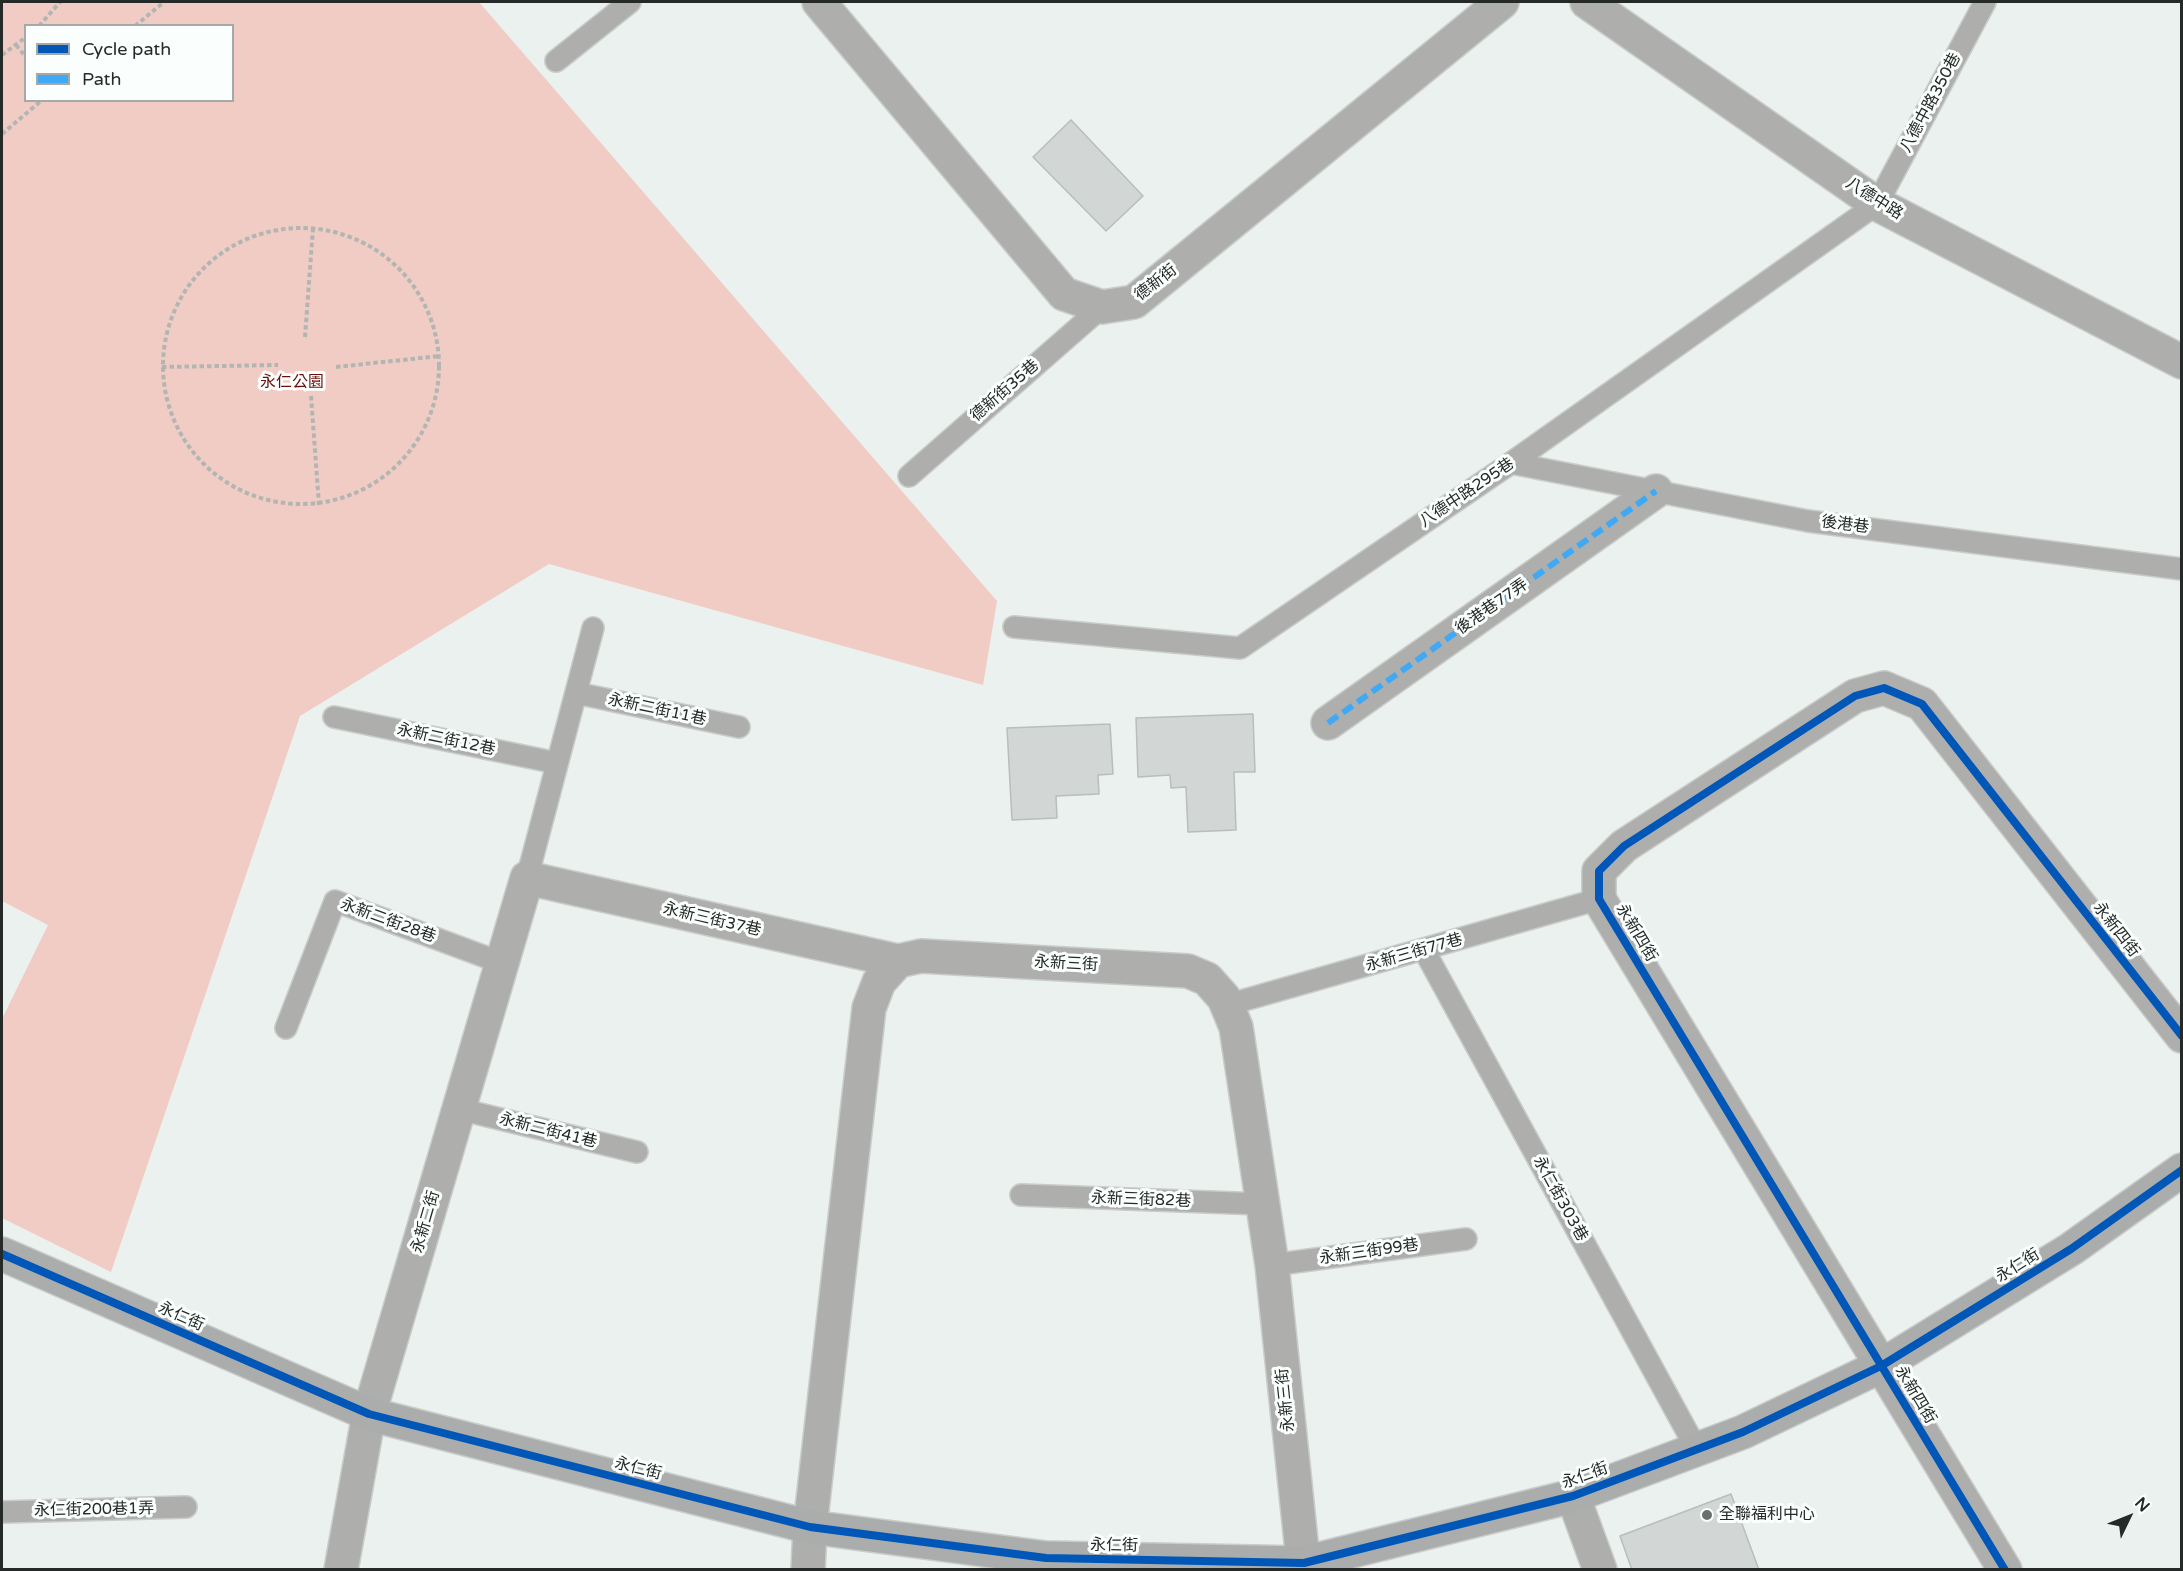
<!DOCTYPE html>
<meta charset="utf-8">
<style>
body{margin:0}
#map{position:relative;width:2183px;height:1571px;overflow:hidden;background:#ebf1ee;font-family:"Varela Round",sans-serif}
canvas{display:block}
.frame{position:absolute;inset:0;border:3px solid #252a28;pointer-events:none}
.legend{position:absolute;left:24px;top:24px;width:210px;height:78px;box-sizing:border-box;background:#fafffd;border:2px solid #a5aaa8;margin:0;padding:8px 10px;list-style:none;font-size:18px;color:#252a28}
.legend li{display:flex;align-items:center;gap:12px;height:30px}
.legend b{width:30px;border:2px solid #a5aaa8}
.north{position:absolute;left:2099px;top:1487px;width:60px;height:60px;-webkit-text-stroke:4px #fafffd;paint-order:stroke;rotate:47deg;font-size:16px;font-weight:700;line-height:24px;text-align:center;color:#252a28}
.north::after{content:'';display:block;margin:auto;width:21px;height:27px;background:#252a28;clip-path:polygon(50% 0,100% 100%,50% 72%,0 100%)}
</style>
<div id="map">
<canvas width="2183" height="1571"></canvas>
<div class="frame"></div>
<ul class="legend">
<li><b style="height:8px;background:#0057b8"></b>Cycle path</li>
<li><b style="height:8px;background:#3fa9f5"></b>Path</li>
</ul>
<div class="north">N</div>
</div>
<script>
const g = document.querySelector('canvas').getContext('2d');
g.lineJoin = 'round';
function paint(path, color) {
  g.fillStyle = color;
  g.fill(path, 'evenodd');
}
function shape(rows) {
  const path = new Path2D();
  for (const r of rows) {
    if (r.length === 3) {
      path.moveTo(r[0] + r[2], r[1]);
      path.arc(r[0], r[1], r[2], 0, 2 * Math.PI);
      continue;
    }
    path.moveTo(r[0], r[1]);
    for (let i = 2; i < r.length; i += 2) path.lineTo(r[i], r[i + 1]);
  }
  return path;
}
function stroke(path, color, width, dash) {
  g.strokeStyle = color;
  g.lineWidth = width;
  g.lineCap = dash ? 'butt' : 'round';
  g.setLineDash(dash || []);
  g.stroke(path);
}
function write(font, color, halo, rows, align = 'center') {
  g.font = font + ' "Varela Round","Noto Sans TC",sans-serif';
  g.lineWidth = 6;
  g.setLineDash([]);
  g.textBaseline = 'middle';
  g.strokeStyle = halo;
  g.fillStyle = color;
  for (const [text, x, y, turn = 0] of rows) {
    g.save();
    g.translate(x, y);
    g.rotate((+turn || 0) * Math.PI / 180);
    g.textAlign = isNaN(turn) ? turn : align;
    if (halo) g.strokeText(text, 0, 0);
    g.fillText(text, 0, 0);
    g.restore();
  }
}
paint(shape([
 [2,2,479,2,997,601,983,685,549,564,300,716,111,1272,2,1218,2,1019,48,925,2,901],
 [26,26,232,26,232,100,26,100]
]), '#f1ccc5');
const building = shape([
 [1071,120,1143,196,1106,231,1033,157,1071,120],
 [1253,714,1255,772,1234,772,1236,830,1188,832,1186,787,1171,788,1170,775,1138,777,1136,718,1253,714],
 [1110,724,1113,774,1098,775,1099,794,1056,796,1057,818,1012,820,1007,728,1110,724],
 [1731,1494,1759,1570,1632,1570,1620,1536,1731,1494]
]);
paint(building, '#d2d6d4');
stroke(building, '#b9bdbb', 1.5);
const lane = shape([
 [556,61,630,2],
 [1511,463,1808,521,2182,569],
 [909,476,1102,307],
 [1014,627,1240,648,1511,463,1877,204,1985,2],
 [576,693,739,727],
 [334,717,557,763],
 [527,878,593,628],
 [1424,950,1696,1448],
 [1227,1005,1599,899],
 [286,1028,335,901,502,963],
 [459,1109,637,1152],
 [1021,1195,1262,1204],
 [1272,1265,1466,1239],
 [2,1512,186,1507]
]);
const street = shape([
 [819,2,1064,294,1102,307,1134,302,1502,2],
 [1587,2,1877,204,2182,362],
 [1328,723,1656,491],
 [1573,1496,1600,1570],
 [341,1570,369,1414,527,878,898,961],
 [808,1570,810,1527,869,1008,879,982,898,961,921,956,1188,971,1207,979,1224,998,1236,1027,1272,1265,1304,1570],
 [2005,1570,1599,899,1599,871,1624,846,1855,696,1884,688,1922,704,2182,1036]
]);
const secondary = shape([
 [2,1254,369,1414,810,1527,1046,1558,1304,1563,1573,1496,1743,1432,1881,1366,2071,1249,2182,1170]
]);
stroke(lane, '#c8ccca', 24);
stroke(street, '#c8ccca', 36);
stroke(secondary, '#c8ccca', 36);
stroke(shape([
 [39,26,60,2],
 [135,26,164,2],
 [16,45,26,57],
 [2,55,26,37],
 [2,134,42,100],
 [301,366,138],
 [305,337,313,228],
 [162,367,278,365],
 [336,367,440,356],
 [311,396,319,505]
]), '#b3b5b3', 4, [4.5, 3]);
stroke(lane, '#aeaead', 21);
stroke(street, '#aeaead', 33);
stroke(secondary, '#abadac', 33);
stroke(shape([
 [1328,723,1656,491]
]), '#3fa9f5', 6, [12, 6]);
stroke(shape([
 [2,1254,369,1414,810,1527,1046,1558,1304,1563,1573,1496,1743,1432,1881,1366,2071,1249,2182,1170],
 [2005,1570,1599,899,1599,871,1624,846,1855,696,1884,688,1922,704,2182,1036]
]), '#0057b8', 8);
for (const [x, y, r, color] of [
 [1707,1515,6,"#6a706d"]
]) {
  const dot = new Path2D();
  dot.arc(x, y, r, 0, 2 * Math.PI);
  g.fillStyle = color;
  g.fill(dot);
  stroke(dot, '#fafffd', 2);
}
write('16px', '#252a28', '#fafffd', [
 ["八德中路350巷",1931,103,-62],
 ["八德中路",1874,199,32],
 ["德新街",1156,283,-38],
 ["德新街35巷",1005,391,-41],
 ["八德中路295巷",1467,493,-34],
 ["後港巷",1845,525,7],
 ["後港巷77弄",1492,607,-35],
 ["永新二街11巷",657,710,12],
 ["永新二街12巷",446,740,12],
 ["永新三街37巷",712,920,13],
 ["永新二街28巷",388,921,20],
 ["永新四街",2116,930,52],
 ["永新四街",1636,933,59],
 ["永新三街77巷",1414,953,-16],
 ["永新三街",1066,964,3],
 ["永新二街41巷",548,1131,14],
 ["永仁街303巷",1560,1199,61],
 ["永新三街82巷",1141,1200,2],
 ["永新二街",426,1222,-74],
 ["永新三街99巷",1369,1252,-8],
 ["永仁街",2018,1266,-32],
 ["永仁街",181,1317,24],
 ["永新四街",1915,1395,59],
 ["永新三街",1286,1400,-96],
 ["永仁街",638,1469,14],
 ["永仁街",1585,1476,-20],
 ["永仁街200巷1弄",94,1510,-1],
 ["永仁街",1114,1546,1]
]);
write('16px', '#6a100c', '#fafffd', [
 ["永仁公園",292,383]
]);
write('16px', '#252a28', '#fafffd', [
 ["全聯福利中心",1719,1515]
], 'left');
</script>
